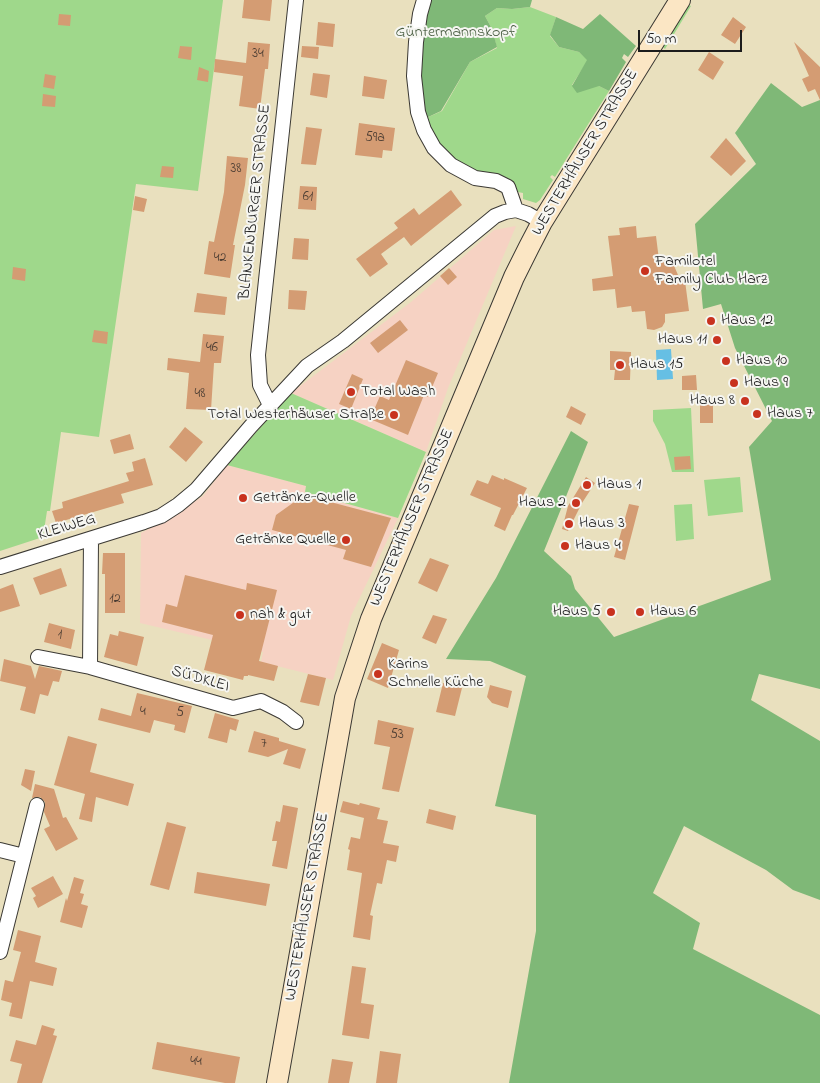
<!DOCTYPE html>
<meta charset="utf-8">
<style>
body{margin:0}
#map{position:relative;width:820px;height:1083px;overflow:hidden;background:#e9e0be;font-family:"Indie Flower",sans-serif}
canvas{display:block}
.scale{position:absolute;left:638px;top:30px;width:104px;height:22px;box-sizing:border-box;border:2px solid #1c1c1c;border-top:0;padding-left:6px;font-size:15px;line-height:18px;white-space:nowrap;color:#1c1c1c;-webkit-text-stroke:4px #f6f6f2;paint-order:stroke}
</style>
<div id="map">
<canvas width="820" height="1083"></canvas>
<div class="scale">50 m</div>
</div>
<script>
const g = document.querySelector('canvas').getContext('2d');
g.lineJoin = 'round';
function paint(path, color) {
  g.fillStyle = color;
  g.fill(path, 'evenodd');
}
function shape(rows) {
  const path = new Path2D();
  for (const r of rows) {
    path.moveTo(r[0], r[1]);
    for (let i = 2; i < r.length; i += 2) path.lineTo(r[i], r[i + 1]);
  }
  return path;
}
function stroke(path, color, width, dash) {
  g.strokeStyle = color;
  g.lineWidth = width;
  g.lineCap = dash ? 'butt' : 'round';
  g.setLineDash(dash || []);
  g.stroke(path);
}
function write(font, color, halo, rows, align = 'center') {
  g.font = font + ' "Indie Flower",sans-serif';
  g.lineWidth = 4;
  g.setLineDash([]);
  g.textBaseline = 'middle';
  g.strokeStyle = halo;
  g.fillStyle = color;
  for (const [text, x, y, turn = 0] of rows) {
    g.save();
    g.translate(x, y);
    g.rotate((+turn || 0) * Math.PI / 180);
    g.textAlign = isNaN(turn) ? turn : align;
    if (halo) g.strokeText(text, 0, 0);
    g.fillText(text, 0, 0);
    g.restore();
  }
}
paint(shape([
 [516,226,448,388,426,452,291,393,411,302,494,230],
 [227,465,306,486,305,492,398,518,351,616,333,680,261,662,263,652,140,623,141,533,173,516,203,496]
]), '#f6d2c3');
paint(shape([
 [0,0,223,0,198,191,136,184,99,437,61,432,50,511,47,511,43,537,0,551],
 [686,4,691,6,665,49,662,46],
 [530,7,556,17,550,36,559,47,579,52,588,60,572,85,599,86,609,91,555,177,552,175,550,177,553,180,540,200,536,203,523,199,523,193,518,192,514,184,506,179,476,173,455,161,439,146,426,118,442,111,470,62,497,48,492,29,485,16,497,8,512,9],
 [291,393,426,452,398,518,305,492,306,486,227,465],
 [691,408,694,472,672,472,665,444,653,421,653,410],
 [740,477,743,512,708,516,704,480],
 [692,504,694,539,676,541,674,505]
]), '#9fd88b');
paint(shape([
 [431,0,532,0,530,7,512,9,497,8,485,16,492,29,497,47,470,62,441,111,426,118,423,110,421,75,423,30],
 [600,14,636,46,628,57,624,54,622,58,626,62,609,91,599,86,577,93,572,86,587,60,579,52,559,47,550,35,556,17,583,29],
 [771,83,802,107,820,100,820,689,759,674,751,700,820,741,820,900,793,890,766,870,684,826,653,893,700,923,693,949,820,1015,820,1083,509,1083,536,931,536,815,495,806,526,676,490,661,446,659,496,578,571,431,588,442,544,551,571,576,575,589,614,637,771,580,749,447,772,421,735,348,721,304,703,309,695,224,756,164,735,133]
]), '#7fb877');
paint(shape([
 [671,349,673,379,657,380,656,350]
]), '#66bfe4');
paint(shape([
 [244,0,272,0,270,21,242,18],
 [59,14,71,15,70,26,58,25],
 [733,17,746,27,735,44,721,35],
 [318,22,335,24,333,47,316,45],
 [248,42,270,44,268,69,265,69,260,109,239,106,243,76,214,72,215,59,246,63],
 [794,42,820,67,820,100,815,89,808,92,802,79,809,76],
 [180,46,192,47,191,60,178,58],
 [302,46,319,47,318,59,301,57],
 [709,52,724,62,713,80,698,70],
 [199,67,209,71,208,82,197,80],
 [313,73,330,75,327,98,310,95],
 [45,74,56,76,54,89,43,87],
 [364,76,387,80,384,99,362,96],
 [43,94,56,96,55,107,42,106],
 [359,123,395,128,392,151,383,150,382,158,355,155],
 [306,127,322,129,316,165,301,164],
 [726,138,746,161,731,176,710,157],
 [227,156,248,158,245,185,233,245,235,245,230,278,204,274,209,241,214,242,224,192],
 [162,166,174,167,173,178,160,177],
 [300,186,317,187,316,210,298,209],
 [451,190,462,205,411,246,404,237,381,254,388,264,370,277,356,259,398,228,394,223,414,208,419,215],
 [135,196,147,199,144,212,133,210],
 [636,226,637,238,656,236,659,260,672,261,681,282,685,281,689,311,665,314,665,322,662,327,654,330,647,329,645,311,632,312,631,306,617,308,615,289,593,291,592,279,613,276,608,236,620,235,619,228],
 [294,238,309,239,308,260,292,259],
 [13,267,26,269,25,281,12,279],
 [449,268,457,277,448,285,440,276],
 [289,290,307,291,305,310,288,309],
 [197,293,227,297,225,315,194,312],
 [400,320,408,330,378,353,370,343],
 [94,330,108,332,107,344,92,342],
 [203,334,224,336,221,363,214,363,211,410,186,409,189,373,167,370,168,358,200,362],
 [610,351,631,352,630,380,614,380,615,370,610,370],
 [406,360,438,373,428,397,424,395,408,435,370,419,380,396,389,400],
 [352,374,363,379,351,409,339,404],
 [696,375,697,390,682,390,682,376],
 [700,403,713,403,713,423,700,423],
 [571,406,586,414,581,425,566,417],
 [185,427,203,442,186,462,169,447],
 [130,434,134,449,114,454,110,440],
 [690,456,691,469,675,470,674,457],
 [145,458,153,485,121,494,124,503,56,523,52,511,63,508,62,502,129,481,126,473,134,471,132,462],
 [492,475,504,480,504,478,527,488,513,515,512,515,505,531,494,526,501,508,470,495,477,480,488,484],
 [586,477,595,483,582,503,568,531,562,529,568,506],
 [304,495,391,518,371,567,343,559,346,550,272,530,276,515],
 [629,504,639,506,625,560,614,557],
 [103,553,125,553,125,613,105,613,105,574,102,574],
 [430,558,449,565,437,592,418,583],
 [61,568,67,586,40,595,33,578],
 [185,575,246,590,247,583,277,590,259,661,278,666,274,681,248,675,248,676,244,676,243,680,204,670,213,635,162,622,166,604,177,607],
 [13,584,20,606,0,612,0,589],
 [433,615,447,619,436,644,422,638],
 [49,623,75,630,71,649,44,642],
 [119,631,144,637,137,666,104,657,110,634,118,636],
 [382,643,399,650,388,688,367,679],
 [4,659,31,666,35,679,39,666,62,671,59,682,53,681,48,696,40,694,35,714,20,710,26,687,0,681],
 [308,674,326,678,319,706,300,702],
 [443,683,462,688,455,716,436,712],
 [490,685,512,691,508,708,492,703,487,697],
 [137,693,192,706,185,733,174,730,175,725,154,720,150,733,98,720,101,708,131,716],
 [215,713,239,720,236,731,230,729,227,743,208,738],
 [378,720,414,728,399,792,382,789,390,747,374,744],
 [254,731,279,738,279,741,306,749,300,769,283,764,288,749,268,757,248,752],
 [68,736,97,744,90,772,134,784,128,806,96,797,92,822,79,819,85,794,54,785],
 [25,769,35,771,31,791,21,785],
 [35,784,54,789,63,818,66,817,78,839,56,851,44,829,50,826,44,812,45,802,40,797,32,798],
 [343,801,359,805,360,803,380,808,377,819,388,821,383,843,399,846,396,862,387,860,382,884,377,883,370,915,373,916,370,940,353,937,362,873,347,870,350,850,348,849,351,837,360,839,364,818,340,812],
 [283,805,298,808,287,869,272,866,277,841,272,841,276,821,280,822],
 [429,809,456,816,453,830,426,823],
 [167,822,186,827,169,890,150,885],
 [197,872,270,884,266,906,194,893],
 [53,876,63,894,38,908,33,898,36,896,31,888],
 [74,877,84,880,80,893,84,894,81,904,88,906,82,928,60,922,66,898,67,901],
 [18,930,41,936,35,962,57,968,53,986,30,981,22,1019,9,1016,12,1003,1,1000,5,980,13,982,21,952,13,950],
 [352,966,366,968,361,1003,374,1005,369,1039,342,1035],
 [42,1025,55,1029,53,1035,57,1036,42,1083,17,1083,22,1064,10,1061,16,1040,36,1045],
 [157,1042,240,1057,235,1083,225,1083,152,1069],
 [380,1051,401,1054,397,1083,376,1083],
 [332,1059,353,1062,349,1083,328,1083]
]), '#d49c73');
const street = shape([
 [424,0,420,14,416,42,414,76,418,112,424,130,434,148,451,165,475,178,496,181,508,187,516,210],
 [270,405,260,385,258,355,296,0],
 [91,539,90,667,233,708,261,701,283,712,296,722],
 [0,567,144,522,161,516,178,505,196,490,251,426,307,366,343,341,495,216,505,212,516,210,528,214,542,222],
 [38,657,90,667],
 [0,850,24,856],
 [0,952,37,805]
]);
const secondary = shape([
 [277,1083,345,698,371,619,514,277,529,247,542,222,680,0]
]);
stroke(street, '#3b3934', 16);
stroke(secondary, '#3b3934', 22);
stroke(street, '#fff', 14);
stroke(secondary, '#fbe6c4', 20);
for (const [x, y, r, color] of [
 [645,271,5,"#c8321e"],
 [711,321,5,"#c8321e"],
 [717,340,5,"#c8321e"],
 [726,361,5,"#c8321e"],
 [620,365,5,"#c8321e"],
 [734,383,5,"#c8321e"],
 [351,392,5,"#c8321e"],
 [745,401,5,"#c8321e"],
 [757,414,5,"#c8321e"],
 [394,415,5,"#c8321e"],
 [587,485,5,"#c8321e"],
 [243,498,5,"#c8321e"],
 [576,503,5,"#c8321e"],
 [569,524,5,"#c8321e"],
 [346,540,5,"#c8321e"],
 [565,546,5,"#c8321e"],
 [611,612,5,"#c8321e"],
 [640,612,5,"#c8321e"],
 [240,615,5,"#c8321e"],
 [378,674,5,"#c8321e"]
]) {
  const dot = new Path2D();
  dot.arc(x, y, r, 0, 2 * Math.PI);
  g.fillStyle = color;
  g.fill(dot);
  stroke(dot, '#f6f6f2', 2);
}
write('14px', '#4a3c32', null, [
 ["34",258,55],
 ["59a",375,139],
 ["38",236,170],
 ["61",308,198],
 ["42",220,259],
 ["46",212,349],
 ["48",200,395],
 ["12",115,600],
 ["1",60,636],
 ["4",143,713],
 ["5",180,714],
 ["53",397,736],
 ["7",264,745],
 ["44",196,1063]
]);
write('16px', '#4a5e43', '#f6f6f2', [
 ["Güntermannskopf",456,33]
]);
write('16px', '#1c1c1c', '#f6f6f2', [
 ["WESTERHÄUSER STRASSE",586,153,-59],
 ["BLANKENBURGER STRASSE",256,202,-84],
 ["WESTERHÄUSER STRASSE",413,518,-67],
 ["KLEIWEG",67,528,-17],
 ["SÜDKLEI",200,680,16],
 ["WESTERHÄUSER STRASSE",308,907,-80]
]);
write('16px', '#1c1c1c', '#f6f6f2', [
 ["Familotel",655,262],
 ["Family Club Harz",655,280],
 ["Haus 12",721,321],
 ["Haus 11",707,340,"right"],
 ["Haus 10",736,361],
 ["Haus 15",630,365],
 ["Haus 9",744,383],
 ["Total Wash",361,392],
 ["Haus 8",735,401,"right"],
 ["Haus 7",767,414],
 ["Total Westerhäuser Straße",384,415,"right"],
 ["Haus 1",597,485],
 ["Getränke-Quelle",253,498],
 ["Haus 2",566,503,"right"],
 ["Haus 3",579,524],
 ["Getränke Quelle",336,540,"right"],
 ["Haus 4",575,546],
 ["Haus 5",601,612,"right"],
 ["Haus 6",650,612],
 ["nah & gut",250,615],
 ["Karins",388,665],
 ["Schnelle Küche",388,683]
], 'left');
</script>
